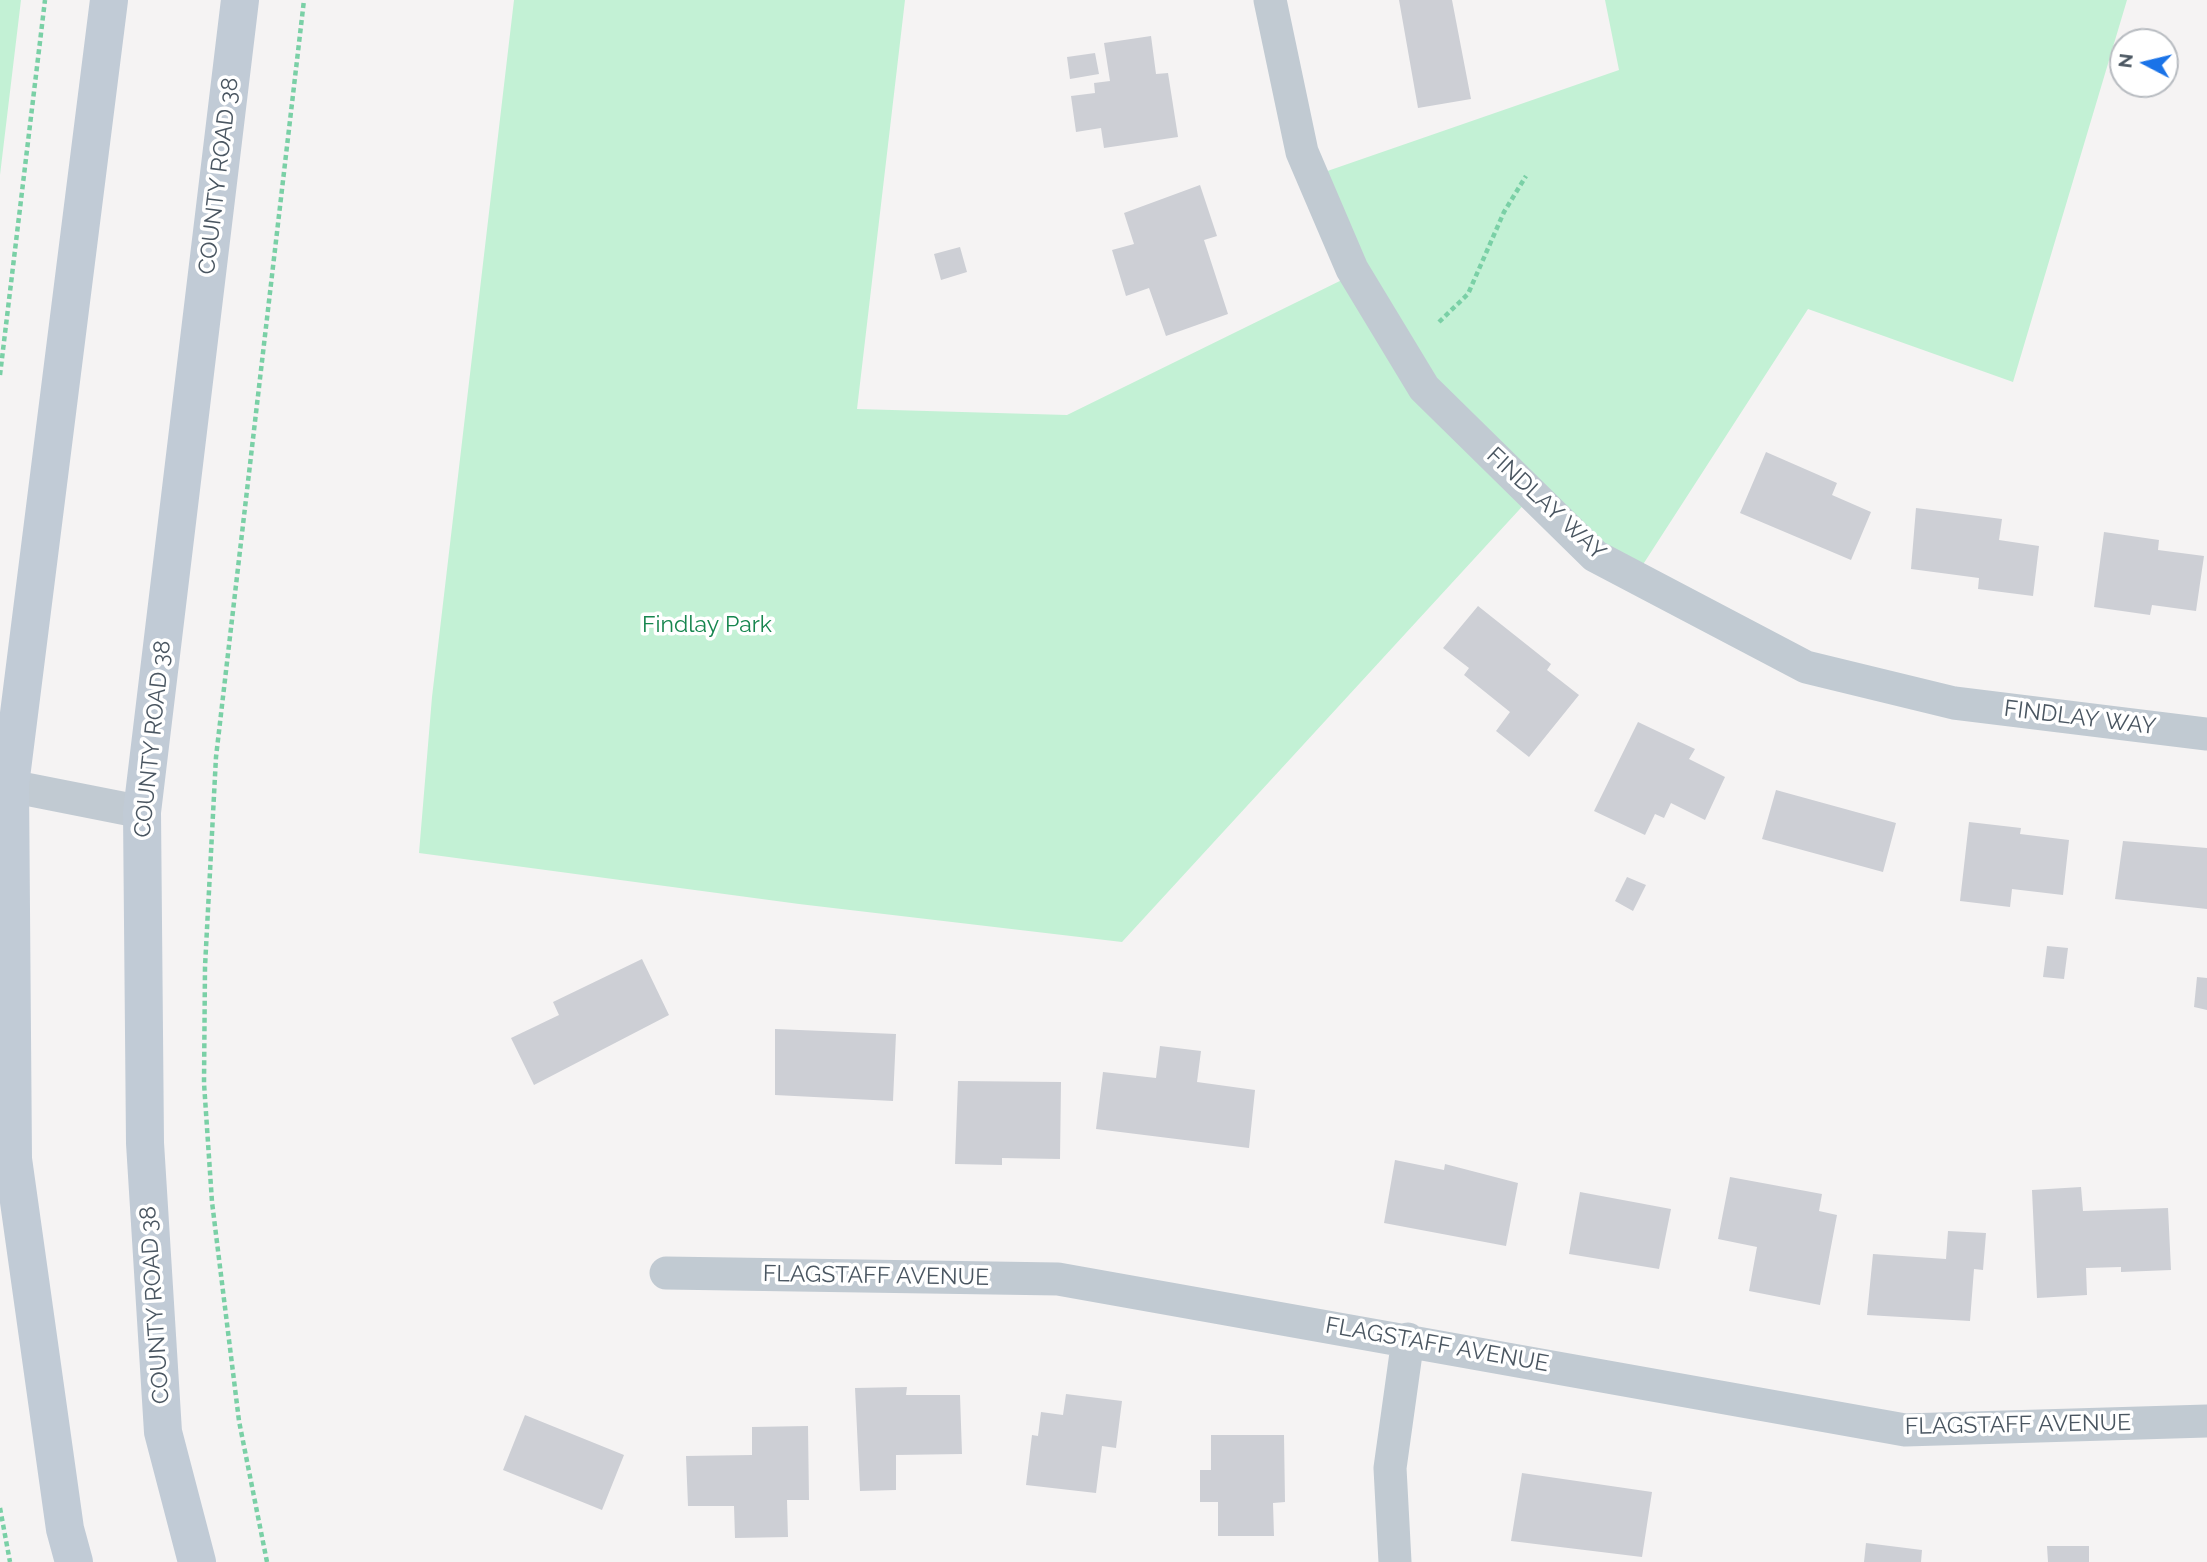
<!DOCTYPE html>
<style>
body{margin:0}
#map{position:relative;width:2207px;height:1562px;overflow:hidden;background:#f5f3f3;font-family:Raleway,sans-serif}
canvas{display:block}
.north{position:absolute;left:2109px;top:28px;width:70px;height:70px;box-sizing:border-box;background:#fff;border:2px solid #b7bbc0;border-radius:50%;rotate:277deg;font-size:19px;font-weight:700;line-height:28px;text-align:center;color:#4a5661}
.north::after{content:'';display:block;margin:auto;width:24px;height:32px;background:#1a73e8;clip-path:polygon(50% 0,100% 100%,50% 72%,0 100%)}
</style>
<div id="map">
<canvas width="2207" height="1562"></canvas>
<div class="north">N</div>
</div>
<script>
const g = document.querySelector('canvas').getContext('2d');
g.lineJoin = 'round';
function paint(path, color) {
  g.fillStyle = color;
  g.fill(path, 'evenodd');
}
function shape(rows) {
  const path = new Path2D();
  for (const r of rows) {
    path.moveTo(r[0], r[1]);
    for (let i = 2; i < r.length; i += 2) path.lineTo(r[i], r[i + 1]);
  }
  return path;
}
function stroke(path, color, width, dash) {
  g.strokeStyle = color;
  g.lineWidth = width;
  g.lineCap = dash ? 'butt' : 'round';
  g.setLineDash(dash || []);
  g.stroke(path);
}
function write(font, color, halo, rows, align = 'center') {
  g.font = font + ' Raleway,sans-serif';
  g.lineWidth = 7;
  g.setLineDash([]);
  g.textBaseline = 'middle';
  g.strokeStyle = halo;
  g.fillStyle = color;
  for (const [text, x, y, turn = 0] of rows) {
    g.save();
    g.translate(x, y);
    g.rotate((+turn || 0) * Math.PI / 180);
    g.textAlign = isNaN(turn) ? turn : align;
    if (halo) g.strokeText(text, 0, 0);
    g.fillText(text, 0, 0);
    g.restore();
  }
}
paint(shape([
 [0,0,21,0,0,175],
 [514,0,905,0,857,409,1067,415,1352,275,1313,176,1619,70,1605,0,2127,0,2013,382,1808,309,1631,583,1530,498,1122,942,799,904,419,853,432,697]
]), '#c3f1d5');
paint(shape([
 [1399,0,1452,0,1471,99,1418,108],
 [1151,36,1156,74,1168,73,1178,137,1104,148,1101,128,1076,132,1071,96,1095,93,1094,83,1110,81,1104,43],
 [1095,53,1099,74,1070,79,1067,57],
 [1200,185,1217,236,1204,240,1228,314,1166,336,1149,288,1126,296,1112,250,1134,244,1124,213],
 [960,247,967,272,941,280,934,254],
 [1766,452,1837,483,1832,495,1871,512,1851,560,1740,513],
 [1916,508,2002,519,1999,540,2039,546,2033,596,1978,589,1979,578,1911,569],
 [2104,532,2159,540,2158,550,2204,556,2196,611,2152,605,2150,615,2094,607],
 [1478,606,1551,664,1547,670,1579,695,1529,757,1496,731,1510,712,1464,675,1469,668,1443,648],
 [1638,722,1695,749,1689,759,1725,777,1705,820,1671,803,1664,818,1655,814,1645,835,1594,811],
 [1776,790,1896,823,1883,872,1762,839],
 [1969,822,2021,828,2020,834,2069,840,2063,895,2012,889,2010,907,1960,901],
 [2123,841,2207,848,2207,909,2115,899],
 [1627,877,1646,885,1633,911,1615,901],
 [2047,946,2068,948,2064,979,2043,977],
 [642,959,669,1015,534,1085,511,1038,559,1015,553,1002],
 [2197,977,2207,978,2207,1010,2194,1007],
 [775,1029,896,1034,893,1101,775,1095],
 [1160,1046,1201,1051,1197,1082,1255,1090,1249,1148,1096,1129,1103,1072,1156,1078],
 [958,1081,1061,1082,1060,1159,1002,1158,1002,1165,955,1164],
 [1395,1160,1444,1170,1445,1164,1518,1183,1506,1246,1384,1223],
 [1730,1177,1822,1194,1819,1211,1837,1215,1820,1305,1749,1291,1757,1247,1718,1239],
 [2081,1187,2083,1211,2168,1208,2171,1270,2121,1272,2121,1267,2086,1268,2087,1295,2037,1298,2032,1190],
 [1580,1192,1671,1209,1659,1269,1569,1254],
 [1948,1231,1986,1233,1983,1270,1974,1269,1970,1321,1867,1315,1873,1254,1946,1259],
 [907,1387,906,1395,960,1395,962,1454,896,1455,896,1490,860,1491,855,1388],
 [1066,1394,1122,1401,1116,1448,1102,1446,1096,1493,1026,1485,1032,1435,1038,1436,1041,1412,1063,1415],
 [525,1415,624,1455,602,1510,503,1470],
 [808,1426,809,1500,787,1500,788,1537,735,1538,734,1506,688,1506,686,1456,752,1455,752,1427],
 [1211,1435,1284,1435,1285,1502,1273,1503,1274,1536,1218,1536,1218,1502,1200,1502,1200,1470,1211,1470],
 [1522,1473,1652,1492,1642,1557,1511,1541],
 [1866,1543,1922,1550,1921,1562,1864,1562],
 [2047,1546,2089,1546,2089,1562,2048,1562]
]), '#cdcfd5');
stroke(shape([
 [1439,322,1468,294,1504,212,1526,176],
 [0,375,45,0],
 [0,1508,10,1562],
 [267,1562,239,1421,212,1202,204,1083,205,967,216,757,304,0]
]), '#7ad0a6', 4.5, [5, 3.5]);
stroke(shape([
 [1270,0,1302,152,1352,269,1424,388,1595,556,1806,667,1954,703,2207,734],
 [0,784,142,812],
 [666,1273,1058,1279,1905,1430,2207,1421],
 [1395,1562,1390,1468,1408,1339]
]), '#c1cad2', 33);
stroke(shape([
 [74,1562,65,1529,13,1159,10,785,109,0],
 [197,1562,163,1432,145,1143,142,812,240,0]
]), '#c1cbd6', 38);
write('23px', '#4a5661', '#fff', [
 ["COUNTY ROAD 38",219,176,-83],
 ["FINDLAY WAY",1546,504,43],
 ["FINDLAY WAY",2080,718,7],
 ["COUNTY ROAD 38",153,739,-84],
 ["FLAGSTAFF AVENUE",876,1276,1],
 ["COUNTY ROAD 38",155,1305,-94],
 ["FLAGSTAFF AVENUE",1437,1345,10],
 ["FLAGSTAFF AVENUE",2018,1425,-1]
]);
write('23px', '#17864f', '#fff', [
 ["Findlay Park",707,625]
]);
</script>
